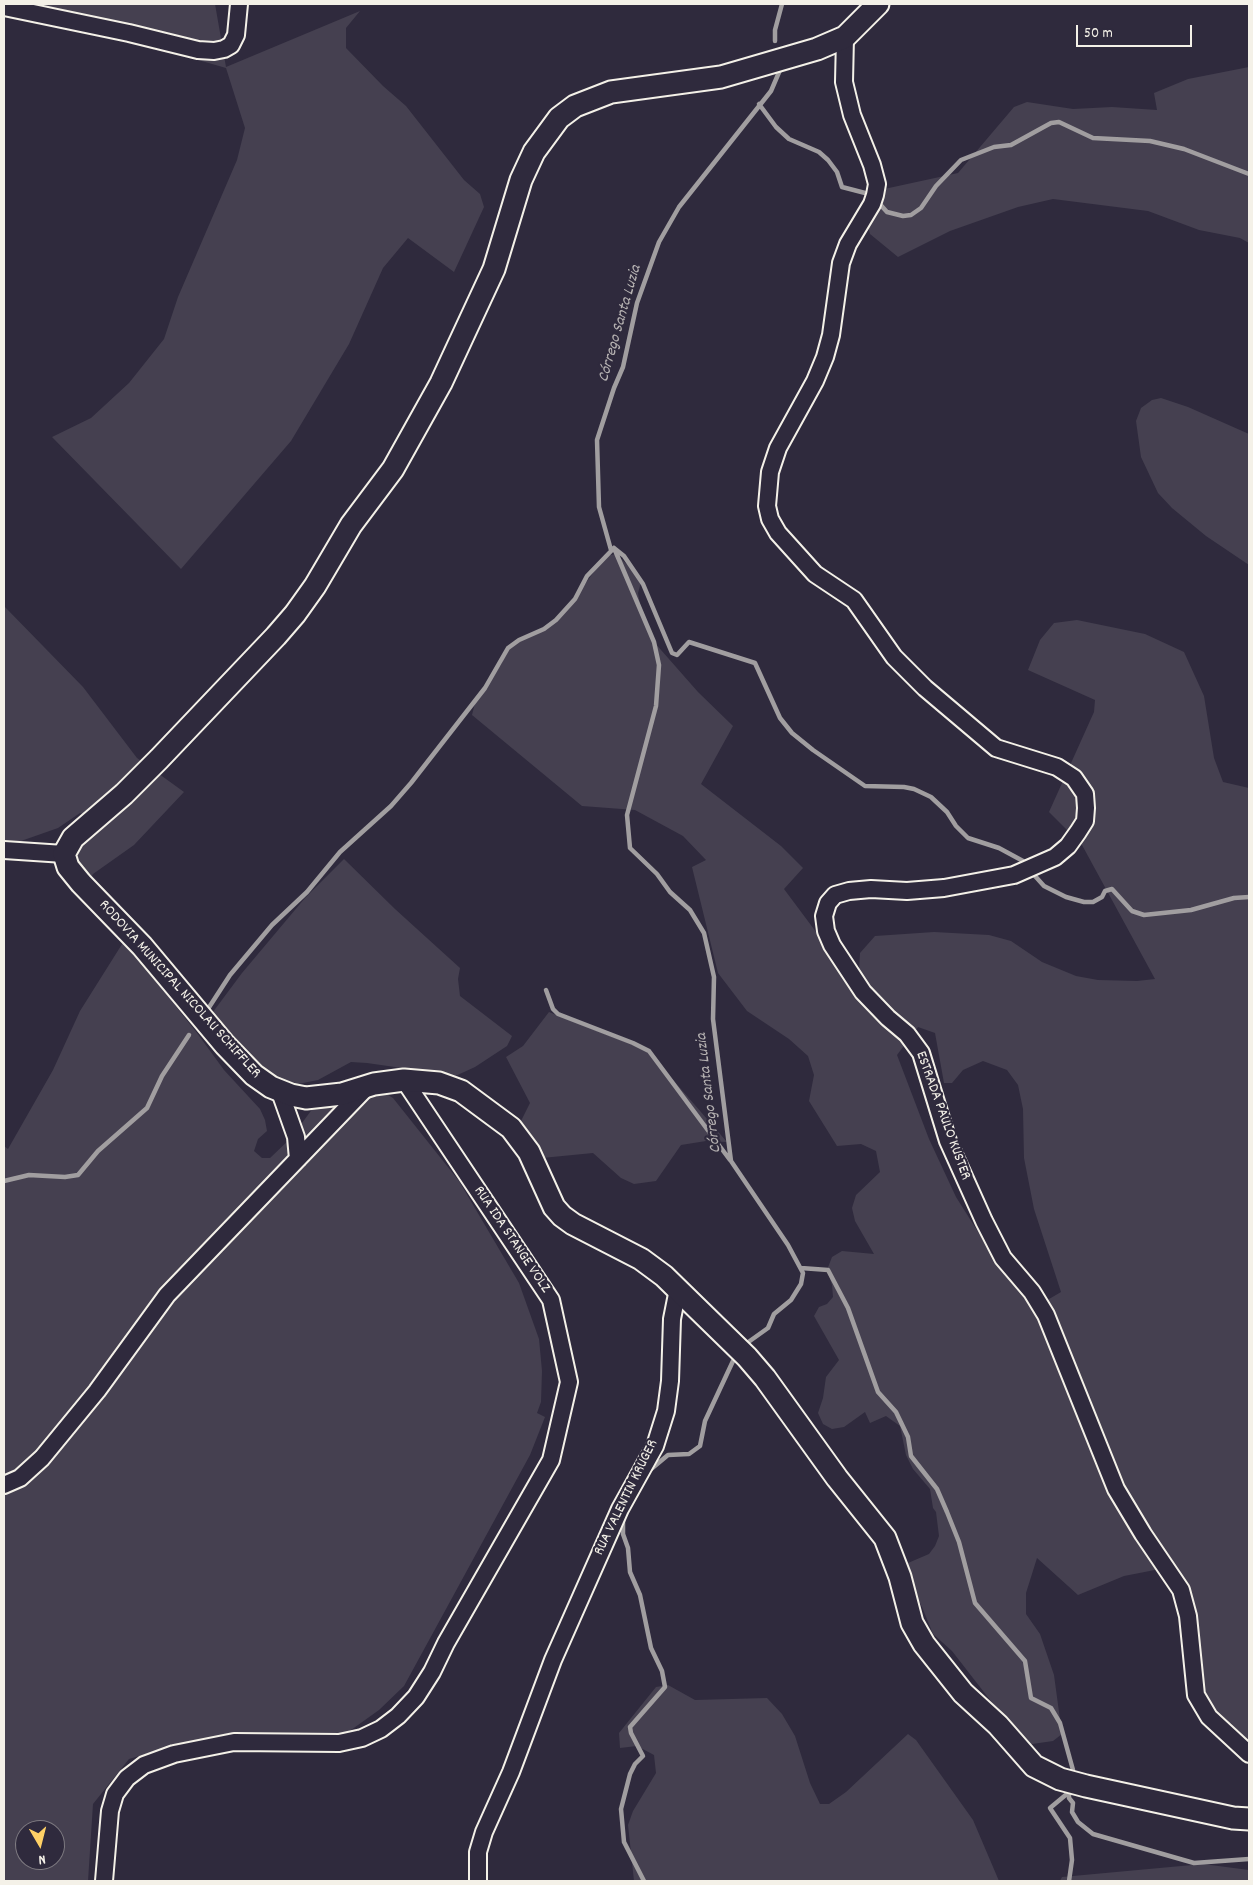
<!DOCTYPE html>
<meta charset="utf-8">
<style>
body{margin:0}
#map{position:relative;width:1253px;height:1885px;overflow:hidden;background:#2f2a3d;font-family:Dekko,sans-serif}
canvas{display:block}
.frame{position:absolute;inset:0;border:5px solid #f4f1e8;pointer-events:none}
.north{position:absolute;left:15px;top:1820px;width:50px;height:50px;box-sizing:border-box;background:#2f2a3d;border:1px solid #7e7a81;border-radius:50%;rotate:172deg;font-size:14px;font-weight:700;line-height:20px;text-align:center;color:#f4f1e8}
.north::after{content:'';display:block;margin:auto;width:18px;height:22px;background:#ffd166;clip-path:polygon(50% 0,100% 100%,50% 72%,0 100%)}
.scale{position:absolute;left:1076px;top:25px;width:116px;height:22px;box-sizing:border-box;border:2px solid #f4f1e8;border-top:0;padding-left:6px;font-size:15px;line-height:18px;white-space:nowrap;color:#f4f1e8;-webkit-text-stroke:4px #2f2a3d;paint-order:stroke}
</style>
<div id="map">
<canvas width="1253" height="1885"></canvas>
<div class="frame"></div>
<div class="north">N</div>
<div class="scale">50 m</div>
</div>
<script>
const g = document.querySelector('canvas').getContext('2d');
g.lineJoin = 'round';
function paint(path, color) {
  g.fillStyle = color;
  g.fill(path, 'evenodd');
}
function shape(rows) {
  const path = new Path2D();
  for (const r of rows) {
    path.moveTo(r[0], r[1]);
    for (let i = 2; i < r.length; i += 2) path.lineTo(r[i], r[i + 1]);
  }
  return path;
}
function stroke(path, color, width, dash) {
  g.strokeStyle = color;
  g.lineWidth = width;
  g.lineCap = dash ? 'butt' : 'round';
  g.setLineDash(dash || []);
  g.stroke(path);
}
function write(font, color, halo, rows, align = 'center') {
  g.font = font + ' Dekko,sans-serif';
  g.lineWidth = 4.5;
  g.setLineDash([]);
  g.textBaseline = 'middle';
  g.strokeStyle = halo;
  g.fillStyle = color;
  for (const [text, x, y, turn = 0] of rows) {
    g.save();
    g.translate(x, y);
    g.rotate((+turn || 0) * Math.PI / 180);
    g.textAlign = isNaN(turn) ? turn : align;
    if (halo) g.strokeText(text, 0, 0);
    g.fillText(text, 0, 0);
    g.restore();
  }
}
paint(shape([
 [4,4,215,4,226,67,360,11,346,28,346,48,383,86,406,106,464,180,480,194,484,207,454,272,408,238,383,268,349,344,291,441,181,569,52,437,91,418,129,383,164,339,178,297,237,160,245,128,226,68],
 [1249,67,1249,243,1240,238,1199,230,1148,211,1053,199,1018,207,950,231,898,257,870,234,865,213,875,191,958,173,1014,107,1027,102,1073,109,1112,107,1157,110,1154,93,1188,79],
 [1161,398,1188,407,1249,434,1249,565,1206,536,1172,508,1158,493,1141,457,1136,421,1141,408,1152,400],
 [616,554,642,579,638,593,642,615,654,642,698,692,733,726,701,784,781,846,803,868,784,889,831,952,859,971,860,953,875,936,934,932,989,935,1011,941,1042,962,1076,976,1098,980,1137,981,1155,979,1082,845,1049,812,1094,712,1095,700,1028,670,1040,640,1054,623,1077,620,1145,634,1184,652,1204,696,1214,758,1223,782,1249,788,1249,1755,1190,1684,1173,1589,1160,1569,1124,1576,1078,1595,1037,1558,1026,1593,1026,1614,1040,1634,1054,1675,1062,1734,1053,1741,1025,1745,952,1651,933,1634,922,1607,901,1566,929,1554,935,1546,939,1536,936,1512,933,1508,930,1489,913,1469,906,1455,900,1426,886,1416,870,1423,865,1412,844,1427,832,1429,823,1424,818,1413,823,1398,826,1377,839,1360,814,1316,819,1307,827,1304,833,1297,832,1285,827,1270,832,1257,842,1251,874,1254,855,1221,852,1208,856,1195,880,1172,876,1151,861,1144,837,1146,809,1101,814,1075,808,1056,789,1039,747,1011,718,973,692,867,706,860,683,836,635,810,582,806,472,715,477,695,491,680,502,663,504,652,519,641,547,629,566,611,605,556],
 [918,1027,935,1033,944,1083,952,1083,963,1070,983,1061,1007,1070,1018,1085,1023,1109,1024,1158,1034,1209,1061,1292,1044,1302,1033,1303,987,1246,956,1197,929,1139,897,1055],
 [4,606,83,687,137,758,184,792,134,845,93,874,87,885,80,872,77,850,90,817,80,813,58,828,21,841,4,842],
 [344,859,395,909,460,968,458,979,460,996,512,1036,507,1046,475,1067,451,1078,411,1072,395,1067,367,1063,351,1062,318,1080,283,1087,204,1024,242,973,305,898],
 [124,941,197,1033,224,1070,260,1109,265,1120,267,1131,258,1139,254,1151,262,1158,270,1158,291,1138,324,1093,339,1084,365,1081,393,1098,459,1181,519,1283,539,1339,542,1371,541,1402,537,1413,545,1417,530,1455,404,1686,379,1710,351,1730,327,1740,293,1746,183,1743,129,1759,93,1804,88,1881,4,1881,4,1146,8,1149,53,1070,80,1011],
 [25,1830,55,1830,55,1860,25,1860],
 [549,1012,648,1051,727,1142,706,1141,681,1145,656,1181,634,1184,621,1178,593,1153,542,1158,518,1127,530,1103,506,1057,523,1046],
 [668,1685,695,1700,767,1698,782,1714,795,1736,810,1783,820,1804,829,1804,846,1792,908,1734,916,1740,973,1820,999,1881,634,1881,628,1825,633,1811,656,1773,654,1755,637,1746,620,1748,619,1733,656,1687],
 [1203,1864,1249,1870,1249,1881,1060,1881,1062,1877]
]), '#454050');
stroke(shape([
 [775,41,775,30,782,4],
 [759,104,776,127,789,139,819,152,828,160,837,172,842,187,869,194],
 [878,202,887,212,903,216,911,215,921,208,936,186,961,160,994,147,1011,145,1051,123,1059,122,1093,138,1150,141,1184,149,1249,174],
 [614,548,654,642,659,665,656,706,627,815,630,848,657,874,670,892,690,910,704,933,714,977,713,1019,731,1161,788,1245,803,1273,801,1284,791,1300,774,1314,768,1328,747,1343],
 [614,548,624,556,643,584,672,653,677,655,689,642,755,663,780,718,792,733,813,750,865,786,904,787,914,789,931,797,947,812,956,826,968,838,999,848,1023,861],
 [611,550,599,507,597,440,614,388,623,367,637,303,659,242,679,207,771,91,780,70],
 [1035,876,1044,886,1066,897,1084,902,1093,902,1102,897,1105,891,1112,889,1132,911,1144,915,1191,910,1234,898,1249,897],
 [546,990,553,1009,558,1014,633,1043,649,1051,730,1160],
 [206,1012,230,975,272,925,307,892,340,852,391,806,411,783,485,688,508,648,519,640,544,629,556,620,575,599,587,576,614,548],
 [4,1181,29,1175,65,1177,78,1175,98,1151,147,1108,162,1076,189,1035],
 [801,1268,828,1270,848,1308,878,1392,896,1412,908,1437,911,1456,937,1489,947,1512,959,1542,975,1603,1025,1661,1031,1698,1051,1708,1060,1723,1073,1770],
 [650,1470,668,1455,689,1454,700,1446,705,1421,733,1361],
 [623,1518,623,1534,628,1548,630,1572,640,1595,651,1648,662,1671,665,1687,630,1727,631,1733,643,1756,635,1764,630,1774,621,1809,624,1842,644,1881],
 [1069,1790,1069,1798,1073,1803,1072,1812,1078,1822,1093,1834,1194,1863,1249,1859],
 [1068,1793,1050,1808,1070,1838,1072,1860,1069,1881]
]), '#a19ea0', 4.5);
const minor = shape([
 [4,7,129,33,198,50,214,51,224,49,231,45,236,35,239,4],
 [845,37,844,82,852,115,872,165,877,184,875,195,872,204,848,244,841,263,831,335,825,357,815,381,778,448,770,472,767,506,770,519,778,533,815,574,854,600,894,657,925,688,996,748,1057,767,1074,778,1085,794,1086,808,1085,821,1078,832,1068,846,1055,857,1014,875,944,888,907,891,871,889,849,891,835,895,828,903,824,916,826,931,832,945,863,992,888,1018,907,1034,921,1053,948,1141,984,1221,1003,1258,1032,1292,1046,1315,1116,1489,1143,1534,1181,1590,1188,1616,1196,1695,1209,1717,1249,1754],
 [4,850,64,854],
 [280,1092,296,1137,298,1159],
 [4,1485,20,1478,42,1458,97,1391,167,1295,367,1087],
 [104,1881,110,1811,115,1794,127,1778,144,1765,174,1754,234,1742,339,1743,362,1738,381,1729,398,1716,416,1697,432,1672,446,1643,551,1460,569,1382,551,1300,404,1080],
 [478,1881,478,1852,484,1832,511,1772,553,1660,620,1509,655,1446,666,1411,670,1381,672,1319,678,1289]
]);
const tertiary = shape([
 [878,4,845,37,817,49,721,77,611,92,575,106,559,118,534,152,521,180,494,269,441,383,393,469,351,525,315,586,295,614,276,636,159,759,124,794,73,838,64,854,68,867,81,883,142,946,225,1045,254,1075,271,1087,291,1095,306,1098,342,1094,374,1084,404,1080,439,1083,461,1091,511,1128,529,1152,554,1207,562,1216,573,1224,641,1259,664,1276,747,1357,765,1378,837,1478,885,1538,900,1577,912,1623,924,1644,963,1693,998,1725,1034,1766,1060,1779,1086,1786,1233,1818,1249,1819]
]);
stroke(minor, '#f4f1e8', 20);
stroke(tertiary, '#f4f1e8', 25);
stroke(minor, '#2f2a3d', 16);
stroke(tertiary, '#2f2a3d', 21);
write('15px', '#f4f1e8', '#2f2a3d', [
 ["RODOVIA MUNICIPAL NICOLAU SCHIFFLER",179,990,48],
 ["ESTRADA PAULO KUSTER",942,1116,70],
 ["RUA IDA STANGE VOLZ",511,1240,56],
 ["RUA VALENTIN KRUGER",627,1498,-64]
]);
write('italic 16px', '#b6b2b2', '#2f2a3d', [
 ["Córrego Santa Luzia",621,324,-74],
 ["Córrego Santa Luzia",710,1093,-97]
]);
</script>
